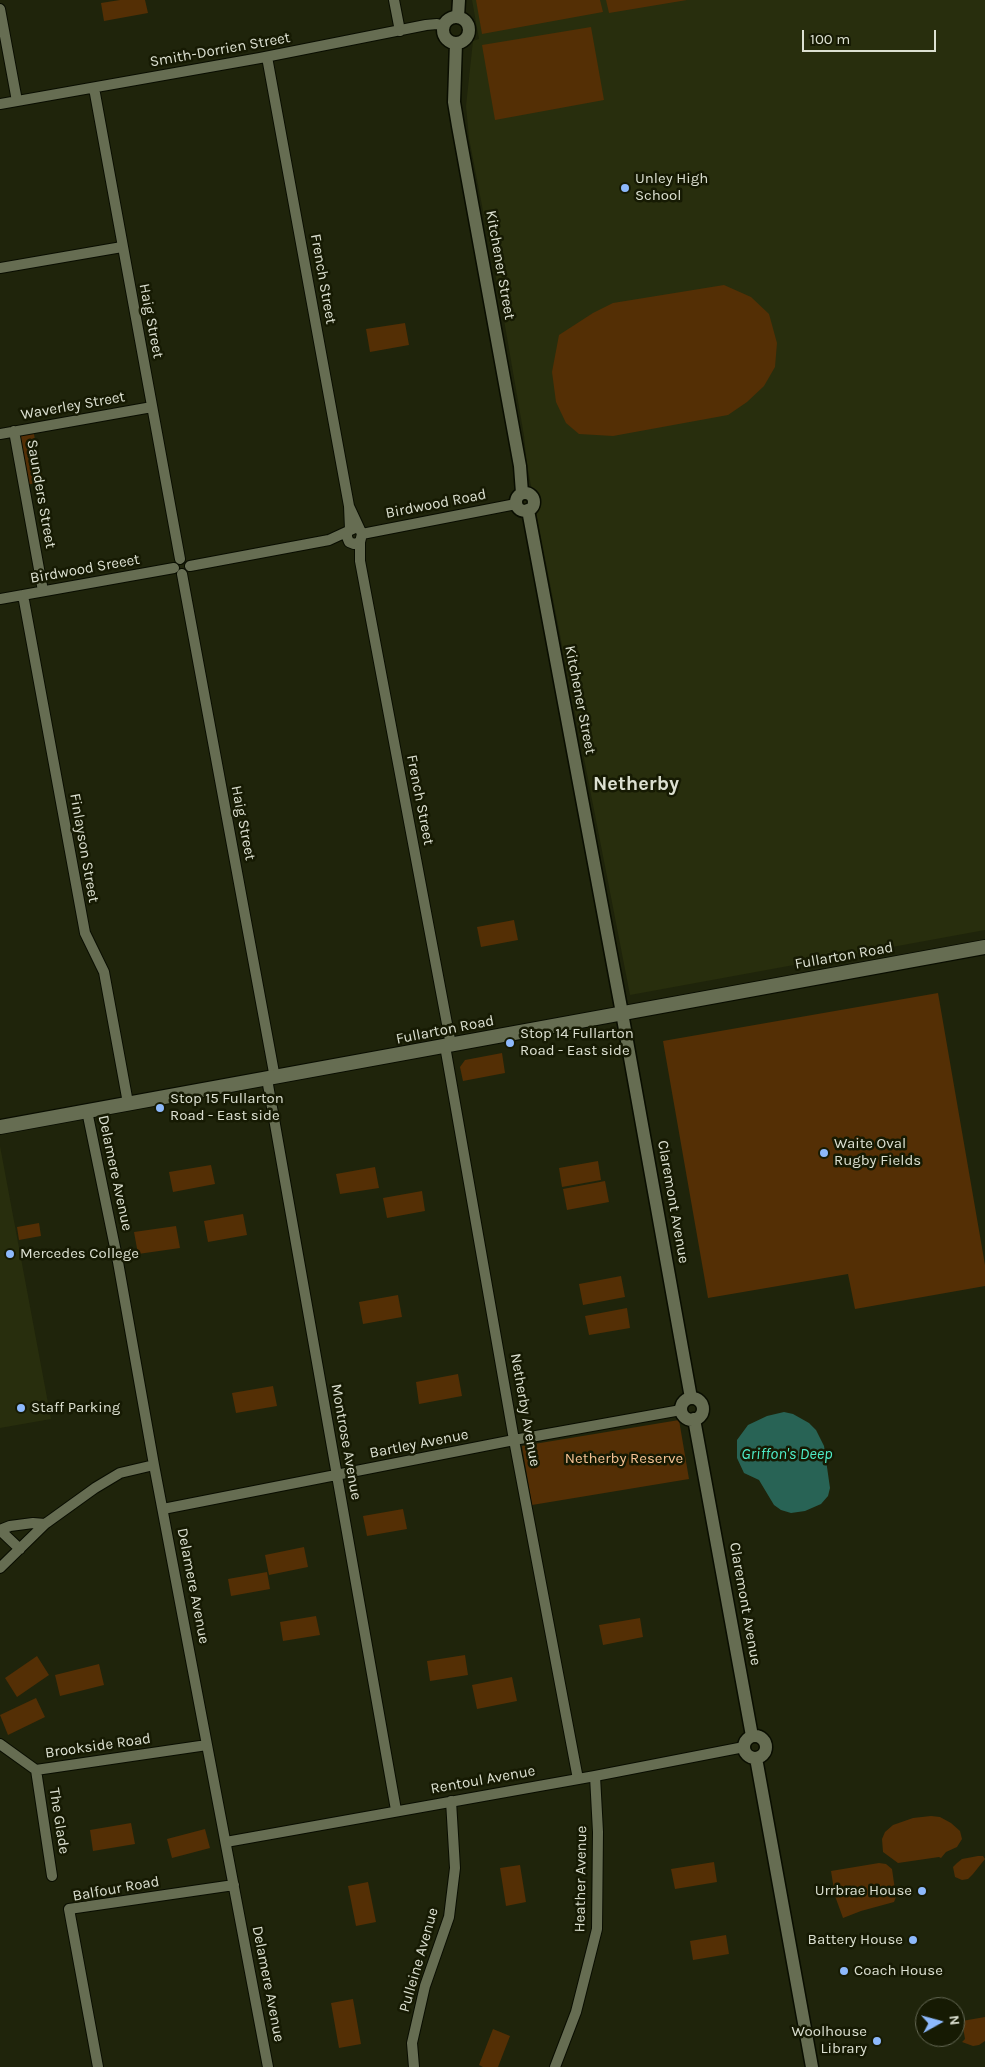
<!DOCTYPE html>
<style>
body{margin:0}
#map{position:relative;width:985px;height:2067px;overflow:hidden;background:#1f240b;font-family:Karla,sans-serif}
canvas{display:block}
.north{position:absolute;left:915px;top:1997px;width:50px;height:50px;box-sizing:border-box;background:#161a03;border:1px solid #656955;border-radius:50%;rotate:83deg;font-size:14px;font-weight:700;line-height:20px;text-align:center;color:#dce0d1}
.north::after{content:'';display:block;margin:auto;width:18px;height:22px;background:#8db9fc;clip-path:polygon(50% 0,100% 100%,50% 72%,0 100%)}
.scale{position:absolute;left:802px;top:30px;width:134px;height:22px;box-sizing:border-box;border:2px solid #dce0d1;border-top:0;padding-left:6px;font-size:15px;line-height:18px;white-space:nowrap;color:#dce0d1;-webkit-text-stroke:4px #161a03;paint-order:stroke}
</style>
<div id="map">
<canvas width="985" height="2067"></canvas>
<div class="north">N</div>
<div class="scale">100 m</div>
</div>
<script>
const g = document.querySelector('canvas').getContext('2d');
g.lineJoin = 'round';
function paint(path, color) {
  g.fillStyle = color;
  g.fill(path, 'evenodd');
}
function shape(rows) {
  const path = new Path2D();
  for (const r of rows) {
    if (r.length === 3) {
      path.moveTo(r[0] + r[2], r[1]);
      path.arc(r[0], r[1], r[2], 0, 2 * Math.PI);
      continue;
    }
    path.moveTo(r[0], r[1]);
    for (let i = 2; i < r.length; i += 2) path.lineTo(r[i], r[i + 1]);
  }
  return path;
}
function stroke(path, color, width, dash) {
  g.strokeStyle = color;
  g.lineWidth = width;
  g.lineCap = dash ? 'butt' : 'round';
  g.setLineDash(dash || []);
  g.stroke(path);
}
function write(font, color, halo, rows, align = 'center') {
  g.font = font + ' Karla,sans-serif';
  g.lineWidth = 5;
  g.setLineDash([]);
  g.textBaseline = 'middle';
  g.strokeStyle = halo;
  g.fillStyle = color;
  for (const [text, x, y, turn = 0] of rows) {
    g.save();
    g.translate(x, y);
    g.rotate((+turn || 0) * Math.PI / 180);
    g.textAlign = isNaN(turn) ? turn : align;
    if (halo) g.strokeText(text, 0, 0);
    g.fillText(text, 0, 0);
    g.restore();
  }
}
paint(shape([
 [472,0,985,0,985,930,630,995,527,465,524,436,504,320,469,138,466,106,473,41,479,39],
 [0,1146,51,1419,0,1428]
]), '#282e0d');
paint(shape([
 [120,0,145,0,148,13,104,21,101,3],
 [476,0,600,0,603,12,482,34],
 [606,0,687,0,609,13],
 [591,27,604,100,495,120,482,45],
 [724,285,751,297,769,314,777,343,775,367,764,386,747,402,728,415,613,436,579,434,566,423,556,402,552,372,559,335,593,313,613,303],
 [405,323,409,345,370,352,366,329],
 [33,429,43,482,25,485,16,433],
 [514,920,518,940,481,947,477,927],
 [938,993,985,1265,985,1286,855,1309,848,1274,708,1298,663,1041],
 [502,1053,505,1073,463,1081,460,1067,465,1060],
 [598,1161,601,1180,562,1187,559,1168],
 [211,1165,215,1184,173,1192,169,1172],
 [375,1167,379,1188,340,1194,336,1174],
 [605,1181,609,1202,567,1210,563,1189],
 [422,1191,425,1211,387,1218,383,1198],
 [243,1214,247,1235,208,1242,204,1221],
 [39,1223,41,1236,19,1240,17,1227],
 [176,1226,180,1248,138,1254,134,1232],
 [621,1276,625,1297,583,1305,579,1284],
 [398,1295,402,1317,363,1324,359,1302],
 [627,1308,630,1328,589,1335,585,1316],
 [458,1374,462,1396,419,1404,416,1382],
 [273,1386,277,1406,236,1413,232,1393],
 [679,1420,689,1479,532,1505,522,1446],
 [403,1509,407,1529,367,1536,363,1516],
 [304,1547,308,1567,269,1575,265,1555],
 [267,1572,270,1589,231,1596,228,1579],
 [316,1616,320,1635,283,1641,280,1622],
 [640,1618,643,1637,603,1645,599,1625],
 [465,1655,468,1675,430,1681,427,1661],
 [37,1656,49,1675,17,1697,5,1678],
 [99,1664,104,1685,60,1696,55,1675],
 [512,1677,517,1701,477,1709,472,1685],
 [36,1698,45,1717,8,1735,0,1715],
 [931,1816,940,1817,951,1823,960,1831,962,1839,957,1847,946,1852,941,1858,939,1857,898,1863,883,1852,882,1839,885,1832,893,1825,913,1818],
 [131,1823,135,1844,93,1851,90,1830],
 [205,1829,210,1848,172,1858,167,1839],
 [978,1856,983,1856,985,1859,973,1874,968,1879,962,1880,955,1877,953,1867,957,1863,962,1859],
 [714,1862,717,1882,675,1889,671,1869],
 [879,1863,886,1864,892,1869,896,1897,894,1902,861,1911,843,1918,835,1896,831,1871],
 [520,1865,526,1902,506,1906,500,1868],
 [368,1882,376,1922,356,1926,348,1886],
 [726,1935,729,1954,693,1960,690,1941],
 [353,1999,361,2044,339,2048,331,2003],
 [985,2017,985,2041,979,2045,973,2046,962,2042,965,2039,962,2021],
 [493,2029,510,2036,498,2067,483,2067,479,2065]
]), '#542f05');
paint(shape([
 [784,1412,793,1414,809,1423,816,1430,824,1446,830,1488,828,1496,821,1504,805,1511,791,1513,781,1510,774,1505,759,1480,744,1473,737,1458,737,1440,748,1425,767,1416]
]), '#286355');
const minor = shape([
 [394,0,400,31],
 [0,9,17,101],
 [267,57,349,506,350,529],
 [94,88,180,559],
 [0,104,260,58,426,25,437,24,444,26],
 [0,268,122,247],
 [14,431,43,591],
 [0,434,152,407],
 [349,506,362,534,360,542,360,561,451,1045],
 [347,532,347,537,349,542,354,544,360,542],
 [362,534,516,504],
 [190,566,329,540,355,528],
 [182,574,275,1078],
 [23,595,85,933,104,972,128,1103],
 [0,599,174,568],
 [445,1046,514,1440,578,1779],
 [267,1079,396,1810],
 [87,1111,118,1262,154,1465,268,2067],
 [163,1509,514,1440,681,1410],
 [0,1530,10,1526,33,1523,45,1524],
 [0,1530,20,1549],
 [0,1568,45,1524,95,1488,120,1473,154,1465],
 [0,1744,36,1770,207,1745],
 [36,1770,52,1876],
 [226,1842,595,1776,744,1747],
 [98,2067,69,1909,234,1885],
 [414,2067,412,2043,425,1986,449,1917,455,1868,451,1801],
 [555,2067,576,2012,597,1929,598,1832,595,1776]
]);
const tertiary = shape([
 [458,17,459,0],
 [456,30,13],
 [456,43,454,102,458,126,520,466,522,493],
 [525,502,9],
 [528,510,622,1013,691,1398],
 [692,1409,11],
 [694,1419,752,1736],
 [755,1747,11],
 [756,1758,812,2067]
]);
const secondary = shape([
 [0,1127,985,947]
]);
stroke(minor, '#090d00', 12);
stroke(tertiary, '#090d00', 15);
stroke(secondary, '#090d00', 16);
stroke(minor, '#666d52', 10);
stroke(tertiary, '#666d52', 12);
stroke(secondary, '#666d52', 14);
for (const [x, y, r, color] of [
 [625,188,5,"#8db9fc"],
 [510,1043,5,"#8db9fc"],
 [160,1108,5,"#8db9fc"],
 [824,1153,5,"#8db9fc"],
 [10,1254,5,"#8db9fc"],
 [21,1408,5,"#8db9fc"],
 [922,1891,5,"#8db9fc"],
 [913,1940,5,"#8db9fc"],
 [844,1971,5,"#8db9fc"],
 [877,2041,5,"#8db9fc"]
]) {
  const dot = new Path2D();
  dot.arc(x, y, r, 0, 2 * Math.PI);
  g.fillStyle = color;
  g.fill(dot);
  stroke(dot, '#161a03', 2);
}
write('15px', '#dce0d1', '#161a03', [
 ["Smith-Dorrien Street",220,50,-10],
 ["Kitchener Street",500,265,80],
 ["French Street",323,279,80],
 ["Haig Street",151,321,79],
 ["Waverley Street",73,406,-10],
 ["Saunders Street",41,494,80],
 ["Birdwood Road",436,504,-11],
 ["Birdwood Sreeet",85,569,-10],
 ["Kitchener Street",580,700,79],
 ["French Street",420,800,79],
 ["Haig Street",243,823,79],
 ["Finlayson Street",84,848,80],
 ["Fullarton Road",844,956,-10],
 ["Fullarton Road",445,1030,-11],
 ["Delamere Avenue",115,1173,78],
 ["Claremont Avenue",673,1202,80],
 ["Netherby Avenue",525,1410,80],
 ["Montrose Avenue",346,1442,80],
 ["Bartley Avenue",419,1444,-11],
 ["Delamere Avenue",193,1586,79],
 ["Claremont Avenue",745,1604,80],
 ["Brookside Road",98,1746,-8],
 ["Rentoul Avenue",483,1780,-10],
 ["The Glade",59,1821,81],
 ["Heather Avenue",581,1879,-89],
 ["Balfour Road",116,1889,-10],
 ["Pulleine Avenue",419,1960,-74],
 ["Delamere Avenue",268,1984,79]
]);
write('15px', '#dce0d1', '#161a03', [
 ["Unley High",635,179],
 ["School",635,196],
 ["Stop 14 Fullarton",520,1034],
 ["Road - East side",520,1051],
 ["Stop 15 Fullarton",170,1099],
 ["Road - East side",170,1116],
 ["Waite Oval",834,1144],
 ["Rugby Fields",834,1161],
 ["Mercedes College",20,1254],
 ["Staff Parking",31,1408],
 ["Urrbrae House",912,1891,"right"],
 ["Battery House",903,1940,"right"],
 ["Coach House",854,1971],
 ["Woolhouse",867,2032,"right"],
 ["Library",867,2049,"right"]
], 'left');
write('15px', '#f6c294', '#161a03', [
 ["Netherby Reserve",624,1459]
]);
write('italic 16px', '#4fedc9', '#161a03', [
 ["Griffon's Deep",787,1454]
]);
write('bold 20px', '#dce0d1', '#161a03', [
 ["Netherby",636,784]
]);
</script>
